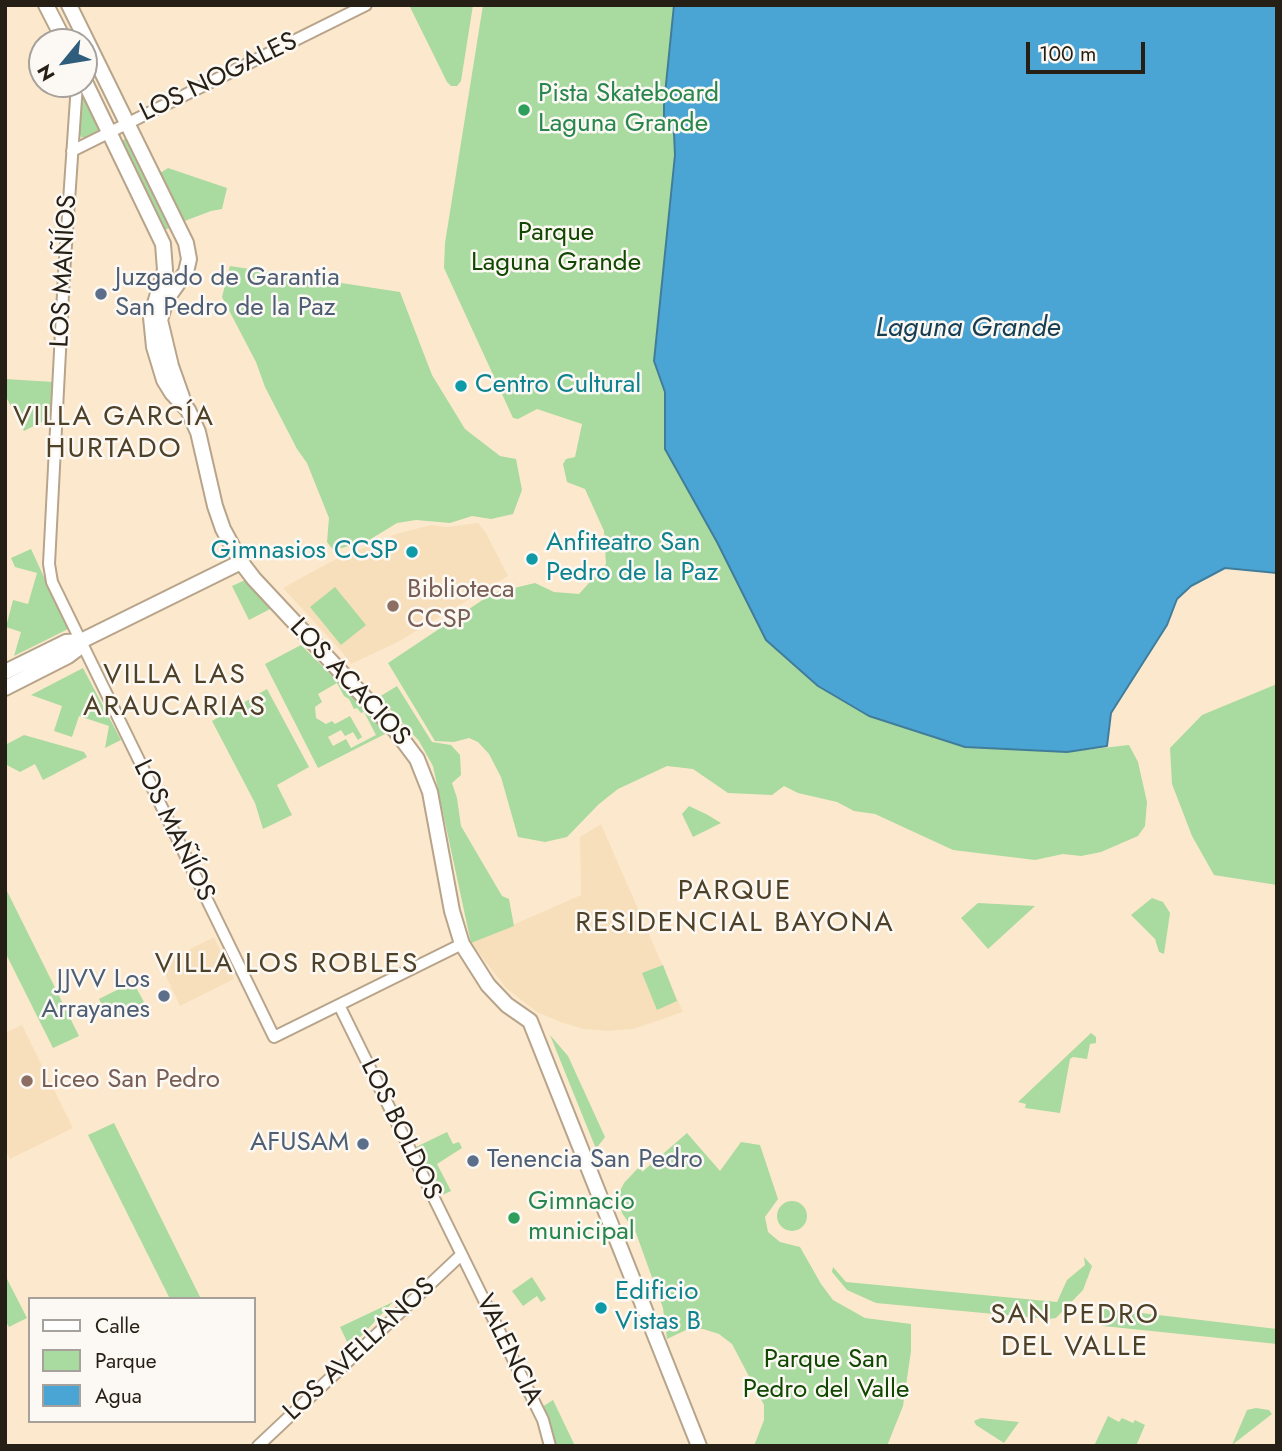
<!DOCTYPE html>
<meta charset="utf-8">
<style>
body{margin:0}
#map{position:relative;width:1282px;height:1451px;overflow:hidden;background:#fce9cd;font-family:Jost,sans-serif}
canvas{display:block}
.frame{position:absolute;inset:0;border:7px solid #261f15;pointer-events:none}
.legend{position:absolute;left:28px;top:1297px;width:228px;height:126px;box-sizing:border-box;background:#fcf8f3;border:2px solid #a6a19a;margin:0;padding:9px 12px;list-style:none;font-size:21px;color:#261f15}
.legend li{display:flex;align-items:center;gap:14px;height:35px}
.legend b{width:35px;border:2px solid #a6a19a}
.north{position:absolute;left:28px;top:28px;width:70px;height:70px;box-sizing:border-box;background:#fcf8f3;border:2px solid #a6a19a;border-radius:50%;rotate:240deg;font-size:19px;font-weight:700;line-height:28px;text-align:center;color:#261f15}
.north::after{content:'';display:block;margin:auto;width:24px;height:32px;background:#2f5e7d;clip-path:polygon(50% 0,100% 100%,50% 72%,0 100%)}
.scale{position:absolute;left:1026px;top:42px;width:119px;height:32px;box-sizing:border-box;border:4px solid #261f15;border-top:0;padding-left:9px;font-size:21px;line-height:24px;white-space:nowrap;color:#261f15;-webkit-text-stroke:5px #fcf8f3;paint-order:stroke}
</style>
<div id="map">
<canvas width="1282" height="1451"></canvas>
<div class="frame"></div>
<ul class="legend">
<li><b style="height:9px;background:#fff"></b>Calle</li>
<li><b style="height:19px;background:#a9da9f"></b>Parque</li>
<li><b style="height:19px;background:#4ba5d4"></b>Agua</li>
</ul>
<div class="north">N</div>
<div class="scale">100 m</div>
</div>
<script>
const g = document.querySelector('canvas').getContext('2d');
g.lineJoin = 'round';
function paint(path, color) {
  g.fillStyle = color;
  g.fill(path, 'evenodd');
}
function shape(rows) {
  const path = new Path2D();
  for (const r of rows) {
    if (r.length === 3) {
      path.moveTo(r[0] + r[2], r[1]);
      path.arc(r[0], r[1], r[2], 0, 2 * Math.PI);
      continue;
    }
    path.moveTo(r[0], r[1]);
    for (let i = 2; i < r.length; i += 2) path.lineTo(r[i], r[i + 1]);
  }
  return path;
}
function stroke(path, color, width, dash) {
  g.strokeStyle = color;
  g.lineWidth = width;
  g.lineCap = dash ? 'butt' : 'round';
  g.setLineDash(dash || []);
  g.stroke(path);
}
function write(font, color, halo, rows, align = 'center') {
  g.font = font + ' Jost,sans-serif';
  g.lineWidth = 5;
  g.setLineDash([]);
  g.textBaseline = 'middle';
  g.strokeStyle = halo;
  g.fillStyle = color;
  for (const [text, x, y, turn = 0] of rows) {
    g.save();
    g.translate(x, y);
    g.rotate((+turn || 0) * Math.PI / 180);
    g.textAlign = isNaN(turn) ? turn : align;
    if (halo) g.strokeText(text, 0, 0);
    g.fillText(text, 0, 0);
    g.restore();
  }
}
paint(shape([
 [478,523,486,533,508,576,398,642,351,664,342,652,283,588,330,562,396,534,431,525,447,527],
 [601,824,683,1012,633,1029,608,1031,584,1029,560,1022,537,1012,506,988,471,943,581,895,580,837],
 [214,937,234,979,180,1006,160,964],
 [22,1025,73,1128,10,1159,5,1149,5,1033]
]), '#f7dfbc');
paint(shape([
 [409,5,473,5,461,81,457,86,451,86,447,82],
 [483,5,1277,5,1234,562,858,710,869,716,965,747,1067,752,1129,745,1138,762,1147,802,1145,826,1138,836,1101,852,1081,856,1063,854,1035,860,953,850,875,814,854,811,837,802,798,793,784,786,772,795,728,793,693,769,667,766,618,789,599,804,567,837,545,842,518,837,501,777,489,754,478,742,469,738,454,742,435,741,388,663,493,593,535,583,554,592,579,594,606,564,604,531,585,489,567,482,563,464,566,459,575,457,582,424,537,409,518,419,513,418,444,268,445,243],
 [84,93,101,128,99,133,85,138,81,137,78,130,81,94],
 [130,134,173,227,164,230,120,143],
 [168,168,227,188,222,209,211,211,182,222,157,175],
 [230,266,400,292,432,375,465,429,500,456,516,459,522,490,513,514,491,519,472,516,450,523,416,520,397,523,366,542,333,550,327,542,329,518,307,463,297,449,265,387,256,362,222,297],
 [5,379,54,382,53,416,24,431,5,395],
 [31,549,68,629,14,656,21,632,6,627,13,600,28,604,37,573,15,567,11,558],
 [245,580,272,608,249,620,232,586],
 [335,587,366,625,341,645,310,607],
 [301,645,389,732,318,768,265,664],
 [337,683,344,696,349,699,354,709,357,708,361,713,364,712,376,735,351,748,346,739,333,746,328,737,341,730,345,736,353,732,358,740,362,737,350,716,335,724,332,721,326,724,316,718,315,707,322,702,318,694],
 [83,668,121,740,105,748,109,726,79,716,72,737,54,731,62,706,31,695],
 [1277,684,1277,885,1214,875,1192,836,1172,784,1170,748,1202,715],
 [397,686,432,742,451,745,460,755,461,775,452,783,457,798,461,826,502,896,509,899,514,926,471,943,433,766,419,741,379,697],
 [267,689,309,767,277,785,292,815,263,829,255,803,212,721],
 [24,735,84,752,87,757,43,780,35,764,20,772,5,764,5,745],
 [689,806,706,814,721,823,693,837,682,814],
 [5,887,79,1036,53,1048,5,952],
 [1152,898,1163,902,1170,913,1164,954,1159,952,1155,939,1131,915],
 [978,903,1035,906,988,949,961,918],
 [663,965,677,1001,657,1010,642,973],
 [133,982,144,1002,109,1020,99,999],
 [1091,1033,1096,1037,1096,1043,1090,1044,1087,1059,1073,1057,1070,1059,1060,1113,1025,1108,1026,1104,1018,1102],
 [550,1035,568,1056,605,1137,596,1149],
 [114,1123,201,1299,170,1299,88,1135],
 [447,1132,453,1144,459,1142,462,1148,437,1164,451,1191,440,1196,416,1147],
 [687,1133,720,1171,741,1142,760,1145,778,1199,765,1217,768,1232,780,1242,800,1247,821,1284,833,1300,865,1318,911,1324,911,1351,903,1406,887,1446,754,1446,764,1420,764,1405,732,1344,719,1334,703,1329,686,1330,667,1339,663,1308,636,1233,622,1213,618,1195,624,1183,639,1167,641,1167,642,1172],
 [792,1216,15],
 [1084,1257,1092,1266,1083,1290,1056,1318,1048,1319,876,1303,847,1290,832,1272,833,1267,846,1282,1057,1302,1067,1280,1085,1265],
 [5,1275,27,1318,9,1327,5,1320],
 [532,1277,546,1299,541,1302,537,1296,523,1306,512,1291],
 [393,1302,350,1348,340,1327],
 [1099,1308,1277,1329,1277,1344,1103,1326,1098,1318],
 [553,1400,575,1446,555,1446,551,1424,542,1407],
 [1256,1408,1269,1410,1272,1414,1232,1445,1247,1410],
 [1108,1416,1119,1422,1122,1418,1133,1423,1135,1420,1145,1425,1136,1446,1094,1446],
 [981,1418,1019,1422,1004,1443,976,1425,974,1421]
]), '#a9da9f');
const water = shape([
 [674,5,1277,5,1277,573,1225,568,1191,586,1177,599,1167,625,1111,713,1107,746,1067,752,965,747,869,716,818,686,766,640,717,542,665,449,665,392,654,361,675,155,674,133,664,117,664,104,674,5]
]);
paint(water, '#4ba5d4');
stroke(water, '#407d9b', 2);
const minor = shape([
 [77,84,64,274,49,564,52,582,274,1037,462,944],
 [72,151,366,5],
 [339,1005,543,1420,550,1446],
 [258,1446,461,1255]
]);
const major = shape([
 [46,5,65,42],
 [69,5,186,243,189,259,186,272,166,300,160,320,171,366,182,397],
 [84,80,163,244,165,270,151,317,154,347,164,380,172,393,188,410,198,432,215,506,223,529,241,562,254,579,396,731,417,759,430,792,452,911,462,944,488,985,507,1005,530,1021,699,1446],
 [5,672,66,642,81,641,241,562],
 [5,688,68,656,76,650,81,641]
]);
stroke(minor, '#b7a48a', 14);
stroke(major, '#b7a48a', 18);
stroke(minor, '#fff', 10);
stroke(major, '#fff', 14);
for (const [x, y, r, color] of [
 [524,110,7,"#2e9e5b"],
 [101,294,7,"#5c6f8a"],
 [461,386,7,"#0f9aa8"],
 [412,552,7,"#0f9aa8"],
 [532,559,7,"#0f9aa8"],
 [393,606,7,"#8d6e63"],
 [164,996,7,"#5c6f8a"],
 [27,1081,7,"#8d6e63"],
 [363,1144,7,"#5c6f8a"],
 [473,1161,7,"#5c6f8a"],
 [514,1218,7,"#2e9e5b"],
 [601,1308,7,"#0f9aa8"]
]) {
  const dot = new Path2D();
  dot.arc(x, y, r, 0, 2 * Math.PI);
  g.fillStyle = color;
  g.fill(dot);
  stroke(dot, '#fcf8f3', 2.5);
}
write('26px', '#261f15', '#fcf8f3', [
 ["LOS NOGALES",219,78,-26],
 ["LOS MAÑÍOS",65,271,-87],
 ["LOS ACACIOS",349,683,47],
 ["LOS MAÑÍOS",173,831,64],
 ["LOS BOLDOS",400,1130,64],
 ["LOS AVELLANOS",360,1350,-43],
 ["VALENCIA",508,1350,64]
]);
write('26px', '#27864d', '#fcf8f3', [
 ["Pista Skateboard",538,95],
 ["Laguna Grande",538,125],
 ["Gimnacio",528,1203],
 ["municipal",528,1233]
], 'left');
write('26px', '#104801', '#fcf8f3', [
 ["Parque",556,234],
 ["Laguna Grande",556,264],
 ["Parque San",826,1361],
 ["Pedro del Valle",826,1391]
]);
write('26px', '#4e5e75', '#fcf8f3', [
 ["Juzgado de Garantia",115,279],
 ["San Pedro de la Paz",115,309],
 ["JJVV Los",150,981,"right"],
 ["Arrayanes",150,1011,"right"],
 ["AFUSAM",349,1144,"right"],
 ["Tenencia San Pedro",487,1161]
], 'left');
write('26px', '#0d838f', '#fcf8f3', [
 ["Centro Cultural",475,386],
 ["Anfiteatro San",546,544],
 ["Pedro de la Paz",546,574],
 ["Gimnasios CCSP",398,552,"right"],
 ["Edificio",615,1293],
 ["Vistas B",615,1323]
], 'left');
write('26px', '#785e54', '#fcf8f3', [
 ["Biblioteca",407,591],
 ["CCSP",407,621],
 ["Liceo San Pedro",41,1081]
], 'left');
write('italic 28px', '#163d52', '#fcf8f3', [
 ["Laguna Grande",968,329]
]);
g.letterSpacing = '2px';
write('28px', '#4f4028', '#fcf8f3', [
 ["VILLA GARCÍA",114,418],
 ["HURTADO",114,450],
 ["VILLA LAS",175,676],
 ["ARAUCARIAS",175,708],
 ["PARQUE",735,892],
 ["RESIDENCIAL BAYONA",735,924],
 ["VILLA LOS ROBLES",287,965],
 ["SAN PEDRO",1075,1316],
 ["DEL VALLE",1075,1348]
]);
g.letterSpacing = '0px';
</script>
